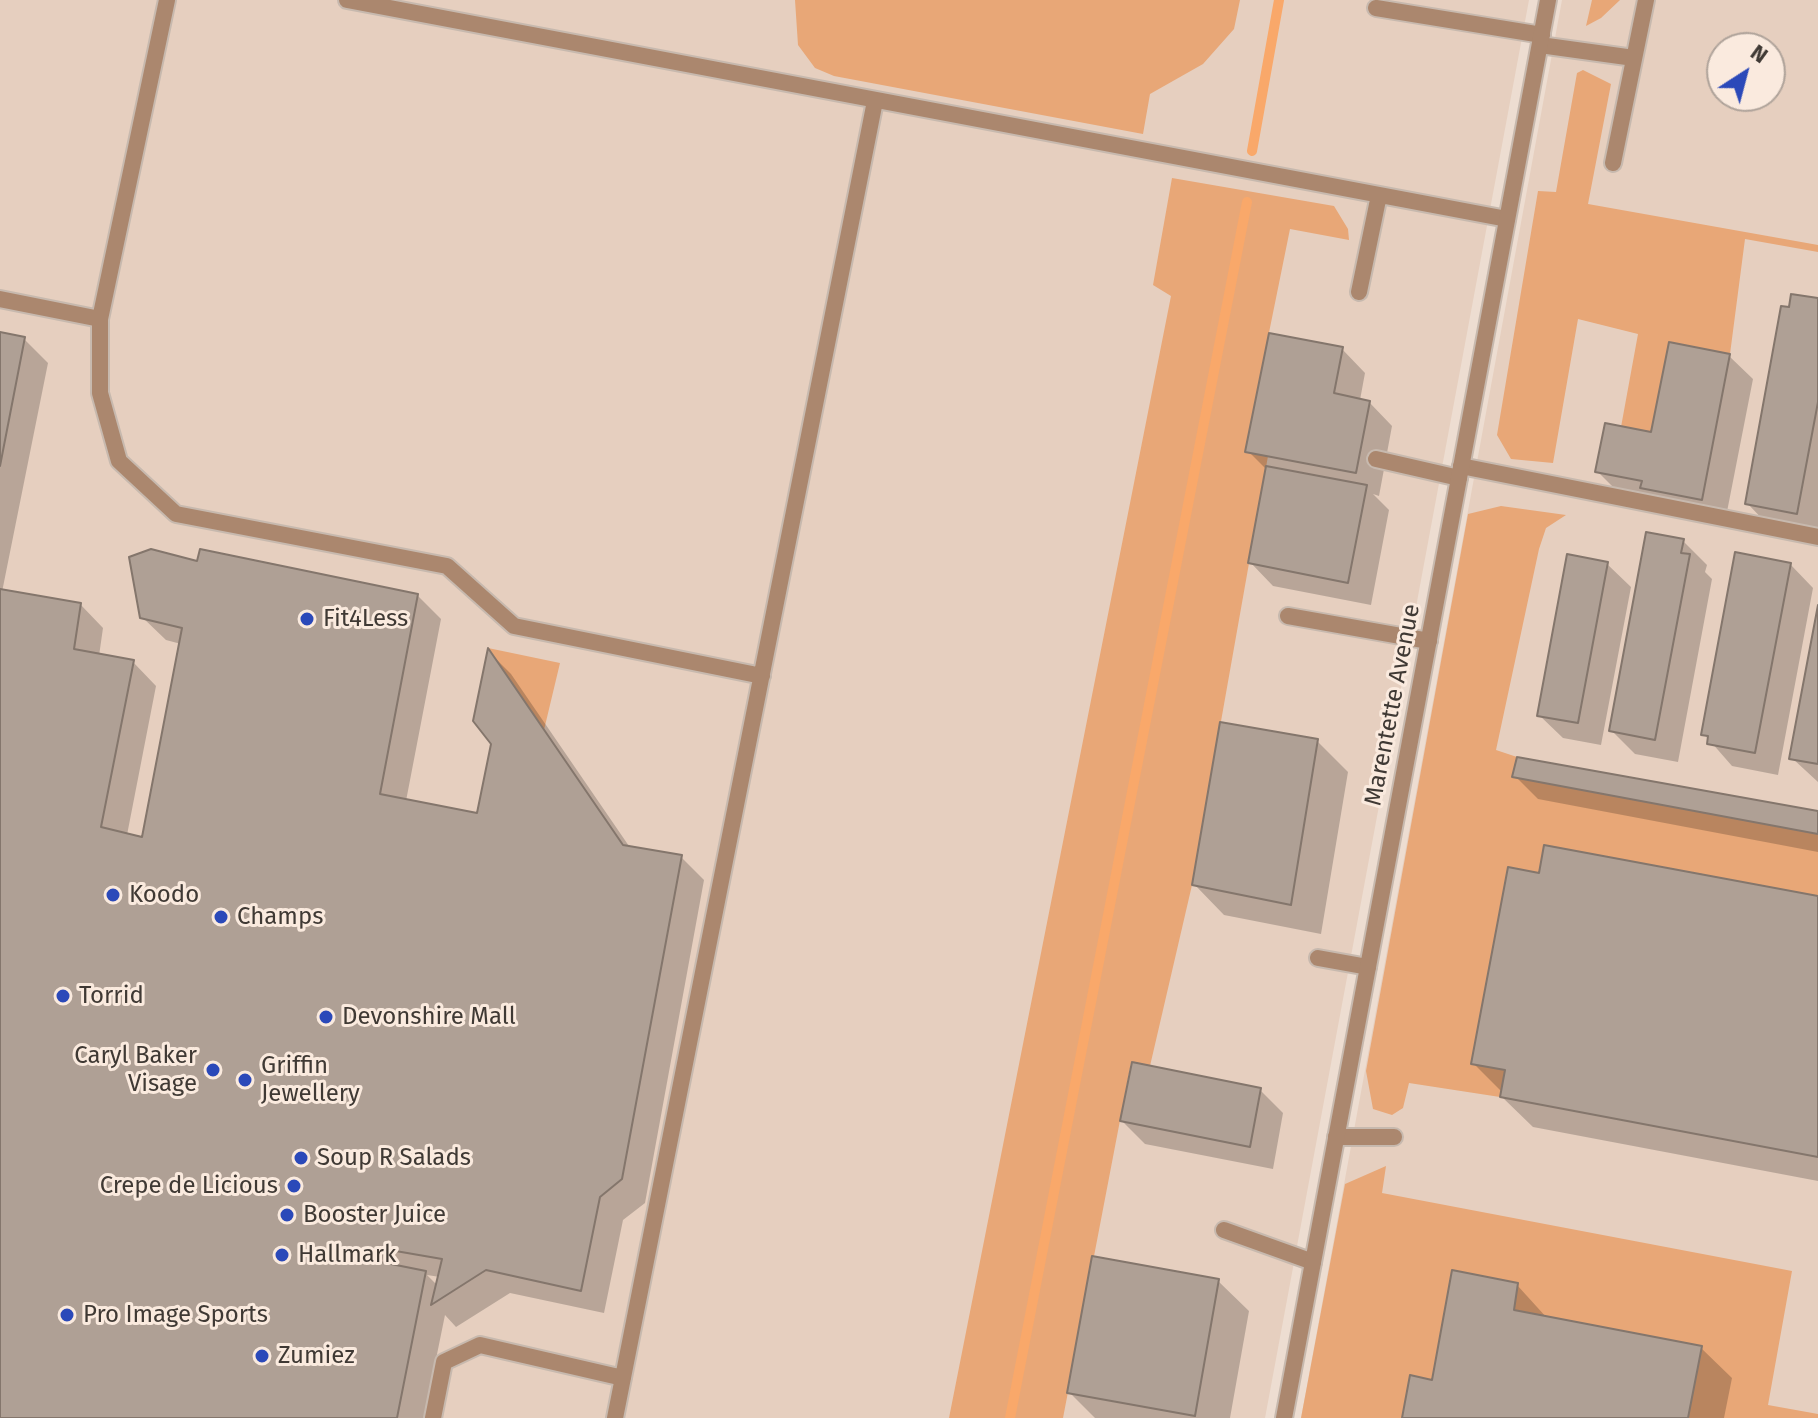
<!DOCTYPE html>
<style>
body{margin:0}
#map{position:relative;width:1818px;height:1418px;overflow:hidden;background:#edddd1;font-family:"Fira Sans",sans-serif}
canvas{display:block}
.north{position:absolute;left:1706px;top:32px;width:80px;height:80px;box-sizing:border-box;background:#faeade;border:2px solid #afa39a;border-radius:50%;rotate:36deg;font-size:22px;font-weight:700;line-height:32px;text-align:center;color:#3f3934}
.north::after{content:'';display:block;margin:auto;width:28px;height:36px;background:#2b49b9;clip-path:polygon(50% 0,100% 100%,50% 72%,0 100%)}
</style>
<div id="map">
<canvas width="1818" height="1418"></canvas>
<div class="north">N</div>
</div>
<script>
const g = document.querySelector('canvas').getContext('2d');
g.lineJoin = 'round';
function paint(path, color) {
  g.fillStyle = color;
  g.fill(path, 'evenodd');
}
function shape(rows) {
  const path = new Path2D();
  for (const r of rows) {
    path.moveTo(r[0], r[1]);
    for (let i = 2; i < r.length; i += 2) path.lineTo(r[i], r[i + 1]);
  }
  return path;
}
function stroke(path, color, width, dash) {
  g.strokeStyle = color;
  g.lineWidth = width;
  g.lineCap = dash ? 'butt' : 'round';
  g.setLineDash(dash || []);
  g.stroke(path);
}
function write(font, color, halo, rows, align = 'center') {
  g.font = font + ' "Fira Sans",sans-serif';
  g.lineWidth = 6;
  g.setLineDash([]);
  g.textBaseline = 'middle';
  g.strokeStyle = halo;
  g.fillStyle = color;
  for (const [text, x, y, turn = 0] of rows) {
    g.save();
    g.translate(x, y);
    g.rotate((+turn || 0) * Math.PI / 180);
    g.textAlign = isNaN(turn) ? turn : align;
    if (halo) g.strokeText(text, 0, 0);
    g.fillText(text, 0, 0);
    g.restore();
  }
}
paint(shape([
 [0,0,1529,0,1265,1418,0,1418],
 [1562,0,1818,0,1818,1418,1301,1418],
 [1722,48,1770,48,1770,96,1722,96]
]), '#e6cfbf');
paint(shape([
 [795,0,1240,0,1234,29,1203,64,1150,94,1143,134,834,76,815,68,798,45],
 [1592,0,1620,0,1601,18,1586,26],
 [1583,70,1611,84,1588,204,1818,245,1818,252,1745,239,1730,354,1669,342,1651,432,1621,427,1638,334,1578,319,1553,463,1511,459,1497,435,1538,191,1556,192,1577,73],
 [1172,178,1334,206,1348,229,1349,240,1290,229,1245,451,1268,456,1192,885,1150,1066,1131,1063,1063,1418,949,1418,1171,296,1153,285],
 [1501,506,1566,515,1546,528,1539,549,1496,750,1517,757,1513,777,1818,834,1818,896,1545,845,1539,873,1509,868,1472,1064,1505,1070,1500,1097,1409,1083,1403,1108,1392,1115,1373,1109,1366,1071,1468,514],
 [488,648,560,663,544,730],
 [1386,1166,1382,1193,1792,1271,1768,1405,1818,1414,1818,1418,1688,1418,1701,1346,1514,1310,1518,1283,1432,1380,1410,1376,1402,1418,1301,1418,1345,1184]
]), '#e8a777');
paint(shape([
 [1818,300,1818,536,1770,527,1747,503,1790,310],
 [0,334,24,339,48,363,2,592,80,604,103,628,99,656,133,662,156,686,127,835,144,839,181,644,166,640,142,617,198,563,417,595,441,619,406,801,479,815,493,743,489,652,511,674,631,849,681,857,704,880,645,1203,623,1220,604,1313,510,1293,456,1327,445,1315,424,1418,0,1418],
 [427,1275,440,1277,438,1286],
 [1342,349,1365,373,1360,400,1369,402,1392,426,1379,496,1373,494,1389,510,1371,605,1273,586,1250,562,1267,470,1248,451],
 [1729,356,1753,379,1725,522,1620,494,1597,471,1653,434],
 [1683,541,1707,565,1705,572,1712,579,1678,762,1635,754,1612,731],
 [1607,564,1631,587,1601,745,1563,738,1539,715],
 [1790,564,1813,588,1778,775,1732,766,1704,734],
 [1818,616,1818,782,1792,758],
 [1317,741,1348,772,1321,934,1224,915,1194,884],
 [1515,776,1818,814,1818,852,1538,799],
 [1541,875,1818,899,1818,1181,1533,1127,1502,1097,1503,1093,1473,1063],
 [1260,1090,1283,1113,1273,1169,1145,1144,1122,1121],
 [1218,1281,1249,1311,1230,1418,1095,1418,1069,1392],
 [1517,1285,1547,1318,1701,1348,1732,1378,1724,1418,1404,1418]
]), '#0003');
stroke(shape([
 [1252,151,1279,0],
 [1010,1418,1247,202]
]), '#f9a86a', 10);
const building = shape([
 [1791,294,1818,298,1818,402,1797,514,1745,504,1781,306,1789,307,1791,294],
 [0,332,25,337,0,466,0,332],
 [1269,333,1343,347,1334,393,1370,401,1356,473,1245,452,1269,333],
 [1669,342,1730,354,1702,500,1640,488,1642,481,1595,472,1605,423,1651,432,1669,342],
 [1266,466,1367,485,1348,583,1248,563,1266,466],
 [1646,532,1684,539,1681,553,1690,554,1655,740,1609,731,1646,532],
 [151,549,197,561,200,549,418,594,380,794,477,813,491,744,473,721,488,648,623,845,682,855,622,1179,600,1197,581,1291,486,1270,431,1305,442,1259,384,1249,381,1262,426,1271,397,1418,0,1418,0,589,81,603,74,649,134,660,101,827,142,837,182,628,140,618,129,557,151,549],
 [1735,552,1791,563,1755,753,1707,744,1708,736,1701,735,1735,552],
 [1567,554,1608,562,1578,723,1537,716,1567,554],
 [1818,605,1818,764,1789,759,1818,605],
 [1220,722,1318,739,1291,905,1192,885,1220,722],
 [1517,757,1818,811,1818,834,1512,777,1517,757],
 [1544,845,1818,896,1818,1157,1500,1097,1505,1070,1471,1064,1508,867,1539,873,1544,845],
 [1132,1062,1261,1088,1250,1147,1120,1121,1132,1062],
 [1092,1256,1219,1279,1195,1416,1067,1393,1092,1256],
 [1452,1270,1518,1283,1514,1310,1702,1346,1688,1418,1402,1418,1410,1375,1432,1380,1452,1270]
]);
paint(building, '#afa095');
stroke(building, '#84766c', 2);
const service = shape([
 [347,0,1507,219],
 [1376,8,1542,35],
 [1540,45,1634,58],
 [1613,163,1646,0],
 [1359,292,1379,195],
 [0,299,100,319,100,393,119,461,176,514,447,566,514,626,762,676],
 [100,319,167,0],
 [1376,459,1459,478],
 [1461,466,1818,537],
 [1288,616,1429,641],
 [1318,958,1368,967],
 [1336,1137,1394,1137],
 [1224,1230,1313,1262],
 [433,1418,444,1362,480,1345,623,1378],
 [615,1418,875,101]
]);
const tertiary = shape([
 [1284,1418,1548,0]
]);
stroke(service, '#c7b9ae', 20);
stroke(tertiary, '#c7b9ae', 20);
stroke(service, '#ab876e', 16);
stroke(tertiary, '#ab876e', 16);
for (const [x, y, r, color] of [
 [307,619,8,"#2b49b9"],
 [113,895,8,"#2b49b9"],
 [221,917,8,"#2b49b9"],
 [63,996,8,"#2b49b9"],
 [326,1017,8,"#2b49b9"],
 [213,1070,8,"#2b49b9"],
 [245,1080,8,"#2b49b9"],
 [301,1158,8,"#2b49b9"],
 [294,1186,8,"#2b49b9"],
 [287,1215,8,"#2b49b9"],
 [282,1255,8,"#2b49b9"],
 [67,1315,8,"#2b49b9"],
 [262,1356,8,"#2b49b9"]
]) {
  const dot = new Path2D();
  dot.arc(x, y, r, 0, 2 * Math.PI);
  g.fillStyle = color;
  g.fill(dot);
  stroke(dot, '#faeade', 3);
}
write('24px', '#3f3934', '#faeade', [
 ["Fit4Less",323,619],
 ["Koodo",129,895],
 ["Champs",237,917],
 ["Torrid",79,996],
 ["Devonshire Mall",342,1017],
 ["Caryl Baker",197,1056,"right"],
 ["Visage",197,1084,"right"],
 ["Griffin",261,1066],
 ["Jewellery",261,1094],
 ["Soup R Salads",317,1158],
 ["Crepe de Licious",278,1186,"right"],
 ["Booster Juice",303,1215],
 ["Hallmark",298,1255],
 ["Pro Image Sports",83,1315],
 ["Zumiez",278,1356]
], 'left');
write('24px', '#3f3934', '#faeade', [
 ["Marentette Avenue",1393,705,-79]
]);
</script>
